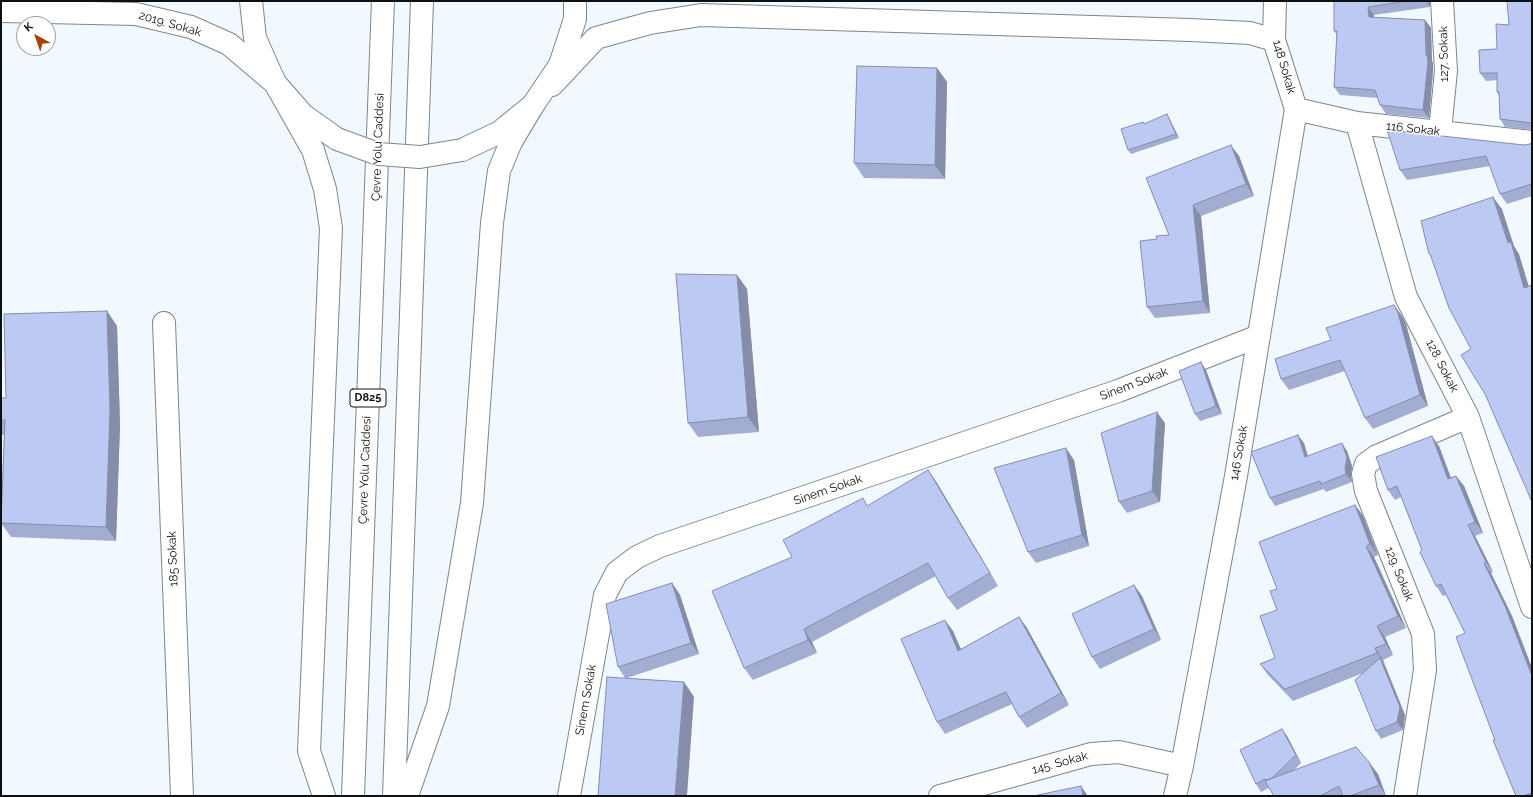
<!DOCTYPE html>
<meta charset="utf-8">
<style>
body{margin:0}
#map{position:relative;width:1533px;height:797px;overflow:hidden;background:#f2f9fe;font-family:Raleway,sans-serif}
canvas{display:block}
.frame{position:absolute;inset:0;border:2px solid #0c1012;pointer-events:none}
.north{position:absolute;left:16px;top:16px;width:40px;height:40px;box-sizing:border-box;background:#fff;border:1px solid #9e9fa0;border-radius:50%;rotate:320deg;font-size:11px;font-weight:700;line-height:16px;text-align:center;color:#0c1012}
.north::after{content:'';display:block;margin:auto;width:14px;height:18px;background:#a64402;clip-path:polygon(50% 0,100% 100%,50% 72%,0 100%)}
</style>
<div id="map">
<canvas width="1533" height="797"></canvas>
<div class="frame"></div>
<div class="north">K</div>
</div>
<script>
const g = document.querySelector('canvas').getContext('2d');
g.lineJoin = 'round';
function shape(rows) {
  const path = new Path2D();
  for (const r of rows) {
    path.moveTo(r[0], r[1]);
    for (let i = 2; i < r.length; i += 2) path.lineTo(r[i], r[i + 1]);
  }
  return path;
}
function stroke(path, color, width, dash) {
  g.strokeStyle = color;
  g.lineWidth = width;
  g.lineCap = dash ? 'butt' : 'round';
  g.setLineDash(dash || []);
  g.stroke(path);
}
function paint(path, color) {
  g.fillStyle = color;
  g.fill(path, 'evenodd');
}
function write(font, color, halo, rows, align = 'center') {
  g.font = font + ' Raleway,sans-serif';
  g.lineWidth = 3;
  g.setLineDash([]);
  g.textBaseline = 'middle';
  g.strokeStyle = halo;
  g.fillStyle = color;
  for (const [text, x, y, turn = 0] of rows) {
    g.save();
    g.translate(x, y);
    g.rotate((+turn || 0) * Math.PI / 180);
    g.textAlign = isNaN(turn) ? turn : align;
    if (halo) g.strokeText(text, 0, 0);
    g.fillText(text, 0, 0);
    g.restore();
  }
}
const street = shape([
 [552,85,596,38,650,23,701,15,1191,30,1250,33,1274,40],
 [1296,109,1357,123,1532,142],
 [1357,123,1406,297,1468,417,1532,607],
 [1440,131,1446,71,1442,1],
 [164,323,182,796],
 [940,796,1091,754,1119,752,1182,766],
 [1175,796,1182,766,1236,476,1296,109,1274,40,1275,1],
 [1405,796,1425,670,1423,634,1366,491,1363,474,1366,464,1377,456,1468,417]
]);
const secondary = shape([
 [251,1,255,38,275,83,303,115,337,139],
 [1,11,136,14,191,27,229,44,275,83],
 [462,150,500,132,533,105,560,65,575,19,575,1],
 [569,796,605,595,617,572,637,557,660,546,1118,391,1259,336]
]);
const highway = shape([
 [275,83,313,150,325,189,331,228,309,751,324,796],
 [353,796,383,1],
 [394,796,422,1],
 [407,796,438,706,472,503,492,223,499,171,511,142,533,105]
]);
stroke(street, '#7c868e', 24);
stroke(secondary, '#7c868e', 24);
stroke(highway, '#7c868e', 24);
stroke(street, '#fff', 22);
stroke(secondary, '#fff', 22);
stroke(highway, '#fff', 22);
const secondaryBridge = shape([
 [337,139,378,154,420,157,462,150]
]);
stroke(secondaryBridge, '#7c868e', 24, []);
stroke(secondaryBridge, '#fff', 22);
paint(shape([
 [1334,1,1430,1,1430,7,1374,15,1374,17,1425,20,1431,28,1432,61,1433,63,1433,71,1429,118,1386,114,1380,105,1378,98,1340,95,1334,87,1337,35,1334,31],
 [1532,1,1532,130,1505,127,1500,119,1499,96,1497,92,1497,80,1486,81,1480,73,1497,49,1509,25],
 [937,68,947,82,945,179,864,178,854,163],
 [1169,118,1179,138,1131,154,1128,150,1143,122,1144,124],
 [1532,142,1532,196,1507,204,1500,194,1490,166,1407,180,1400,170,1530,144],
 [1239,156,1254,196,1201,216,1210,313,1155,318,1147,307,1157,239,1169,235,1146,178],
 [737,275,747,289,759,432,698,437,688,423],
 [1394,305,1402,316,1406,324,1428,406,1373,429,1365,418,1345,371,1289,390,1281,379,1331,340],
 [107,311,117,326,120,425,116,541,11,537,1,523,4,435,1,435,1,398,6,398],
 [1206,370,1222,414,1200,421,1195,414],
 [1165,423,1160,502,1127,513,1119,502],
 [1304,443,1308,456,1347,451,1352,466,1351,476,1352,482,1326,492,1324,489,1275,506,1270,498],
 [1439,446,1451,478,1456,476,1464,486,1483,533,1475,536,1493,572,1491,573,1512,616,1532,668,1532,796,1516,796,1495,740,1465,633,1446,595,1443,596,1436,586,1401,497,1395,500,1388,490],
 [1074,460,1089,546,1036,563,1028,552],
 [928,470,937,483,998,586,957,610,948,598,936,576,812,642,817,653,753,680,744,668,792,557,869,506],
 [1355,505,1363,516,1378,555,1374,557,1406,628,1385,637,1393,655,1383,660,1405,715,1403,730,1381,739,1376,731,1363,673,1293,701,1268,675,1260,664,1275,658,1277,610,1277,589],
 [672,583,680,595,699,654,627,678,684,682,694,697,625,678,618,667],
 [1134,585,1142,596,1161,640,1100,669,1092,657],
 [1019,617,1027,628,1069,705,1027,728,1019,717,1012,704,945,734,937,722,953,631,961,649],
 [1287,736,1301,763,1294,770,1378,774,1386,796,1274,796,1269,788,1261,792,1256,784]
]), '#a2add1');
paint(shape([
 [1426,1,1430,1,1430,7],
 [1368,7,1374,15,1375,25,1369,17],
 [1425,20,1431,28,1432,61,1433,63,1433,71,1429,118,1423,110,1426,55],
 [937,68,947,82,945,179,935,165],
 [1167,114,1179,138,1176,134],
 [1231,145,1239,156,1254,196,1246,184],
 [1493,197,1502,209,1514,246,1519,254,1532,297,1524,288,1508,243],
 [1193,205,1201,216,1210,313,1203,301],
 [737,275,747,289,759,432,748,417],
 [1394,305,1402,316,1406,324,1428,406,1420,395],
 [107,311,117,326,120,425,116,541,106,527],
 [1201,362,1206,370,1222,414,1216,406],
 [1157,412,1165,423,1160,502,1152,491],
 [1298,435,1304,443,1310,465,1305,457],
 [1432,436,1439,446,1455,489,1448,479],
 [1342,443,1347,451,1352,466,1351,476,1352,482,1346,474],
 [1066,448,1074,460,1089,546,1082,535],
 [928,470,937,483,998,586,990,573],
 [1456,476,1464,486,1483,533,1475,522],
 [1355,505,1363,516,1378,555,1370,544],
 [1468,525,1475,536,1493,572,1486,562],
 [1366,546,1374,557,1406,628,1398,616],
 [1484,563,1491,573,1512,616,1532,668,1532,676],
 [672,583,680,595,699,654,691,643],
 [1134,585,1142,596,1161,640,1154,629],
 [1019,617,1027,628,1069,705,1061,693],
 [945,620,953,631,966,662,958,651],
 [1377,626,1385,637,1393,655,1386,644],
 [804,629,812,642,817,653,808,640],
 [1375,648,1383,660,1385,664,1377,653],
 [1380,658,1385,666,1405,715,1403,730,1397,722],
 [684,682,694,697,687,796,675,796],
 [1282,729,1287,736,1301,763,1296,755],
 [1369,762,1378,774,1386,796,1379,785],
 [1081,786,1088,796,1083,796]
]), '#848daa');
const building = shape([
 [1334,1,1407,1,1368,7,1369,17,1425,20,1426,55,1427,55,1428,62,1423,110,1380,105,1375,90,1334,87,1337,31,1334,31,1334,1],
 [1507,1,1532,1,1532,123,1500,119,1499,92,1497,92,1497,73,1480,73,1479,50,1497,49,1496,24,1509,25,1507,1],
 [857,66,937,68,935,165,854,163,857,66],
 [1167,114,1176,134,1128,150,1121,129,1143,122,1144,124,1167,114],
 [1387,130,1524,145,1530,144,1532,142,1532,184,1500,194,1486,156,1400,170,1387,130],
 [1231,145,1246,184,1193,205,1203,301,1147,307,1140,241,1157,239,1156,236,1169,235,1146,178,1231,145],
 [1493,197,1508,243,1511,242,1524,288,1532,285,1532,502,1485,394,1461,355,1471,349,1449,308,1430,254,1429,254,1421,221,1493,197],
 [676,274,737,275,748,417,688,423,676,274],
 [1394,305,1398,313,1420,395,1365,418,1340,360,1281,379,1275,359,1331,340,1326,328,1394,305],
 [107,311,110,411,106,527,1,523,5,420,1,420,1,398,6,398,4,314,107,311],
 [1201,362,1216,406,1195,414,1179,371,1201,362],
 [1157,412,1152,491,1119,502,1101,433,1157,412],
 [1298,435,1305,457,1342,443,1347,458,1345,468,1346,474,1321,484,1320,481,1270,498,1251,452,1298,435],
 [1432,436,1448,479,1456,476,1475,522,1468,525,1486,562,1484,563,1505,606,1532,676,1532,793,1523,796,1516,796,1493,740,1495,740,1456,637,1465,633,1441,584,1436,586,1420,552,1422,550,1397,486,1388,490,1376,457,1432,436],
 [1066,448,1082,535,1028,552,994,468,1066,448],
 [928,470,990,573,948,598,928,563,804,629,808,640,744,668,712,591,792,557,783,540,863,498,867,506,928,470],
 [1355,505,1370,544,1366,546,1398,616,1377,626,1386,644,1375,648,1377,653,1285,689,1260,664,1275,658,1260,616,1277,610,1270,591,1277,589,1259,542,1355,505],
 [672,583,691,643,618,667,606,604,672,583],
 [1134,585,1154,629,1092,657,1072,614,1134,585],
 [1019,617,1061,693,1019,717,1006,692,937,722,901,639,945,620,958,651,1019,617],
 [1380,658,1400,707,1397,722,1376,731,1355,680,1380,658],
 [607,677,684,682,675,796,598,796,607,677],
 [1282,729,1296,755,1272,778,1266,780,1265,779,1256,784,1240,750,1282,729],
 [1356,747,1369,762,1379,785,1350,796,1343,796,1339,786,1320,796,1274,796,1265,781,1356,747],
 [1081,786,1083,796,1033,796,1081,786]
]);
paint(building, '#bcc9f3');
stroke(building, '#848daa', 1);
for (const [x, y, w] of [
 [368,398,36]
]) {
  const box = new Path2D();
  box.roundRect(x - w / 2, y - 9, w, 18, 3);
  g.fillStyle = '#fff';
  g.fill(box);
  stroke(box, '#0c1012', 1);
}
write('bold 11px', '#0c1012', null, [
 ["D825",368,398]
]);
write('12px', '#0c1012', '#fff', [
 ["2019. Sokak",170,24,16],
 ["127. Sokak",1444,54,-91],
 ["148 Sokak",1284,67,74],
 ["116 Sokak",1413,129,6],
 ["Çevre Yolu Caddesi",378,147,-88],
 ["128. Sokak",1442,366,63],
 ["Sinem Sokak",1134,384,-21],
 ["146 Sokak",1239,453,-80],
 ["Çevre Yolu Caddesi",365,470,-88],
 ["Sinem Sokak",828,490,-19],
 ["185 Sokak",173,559,-92],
 ["129. Sokak",1399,574,68],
 ["Sinem Sokak",586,700,-80],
 ["145. Sokak",1060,763,-15]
]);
</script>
